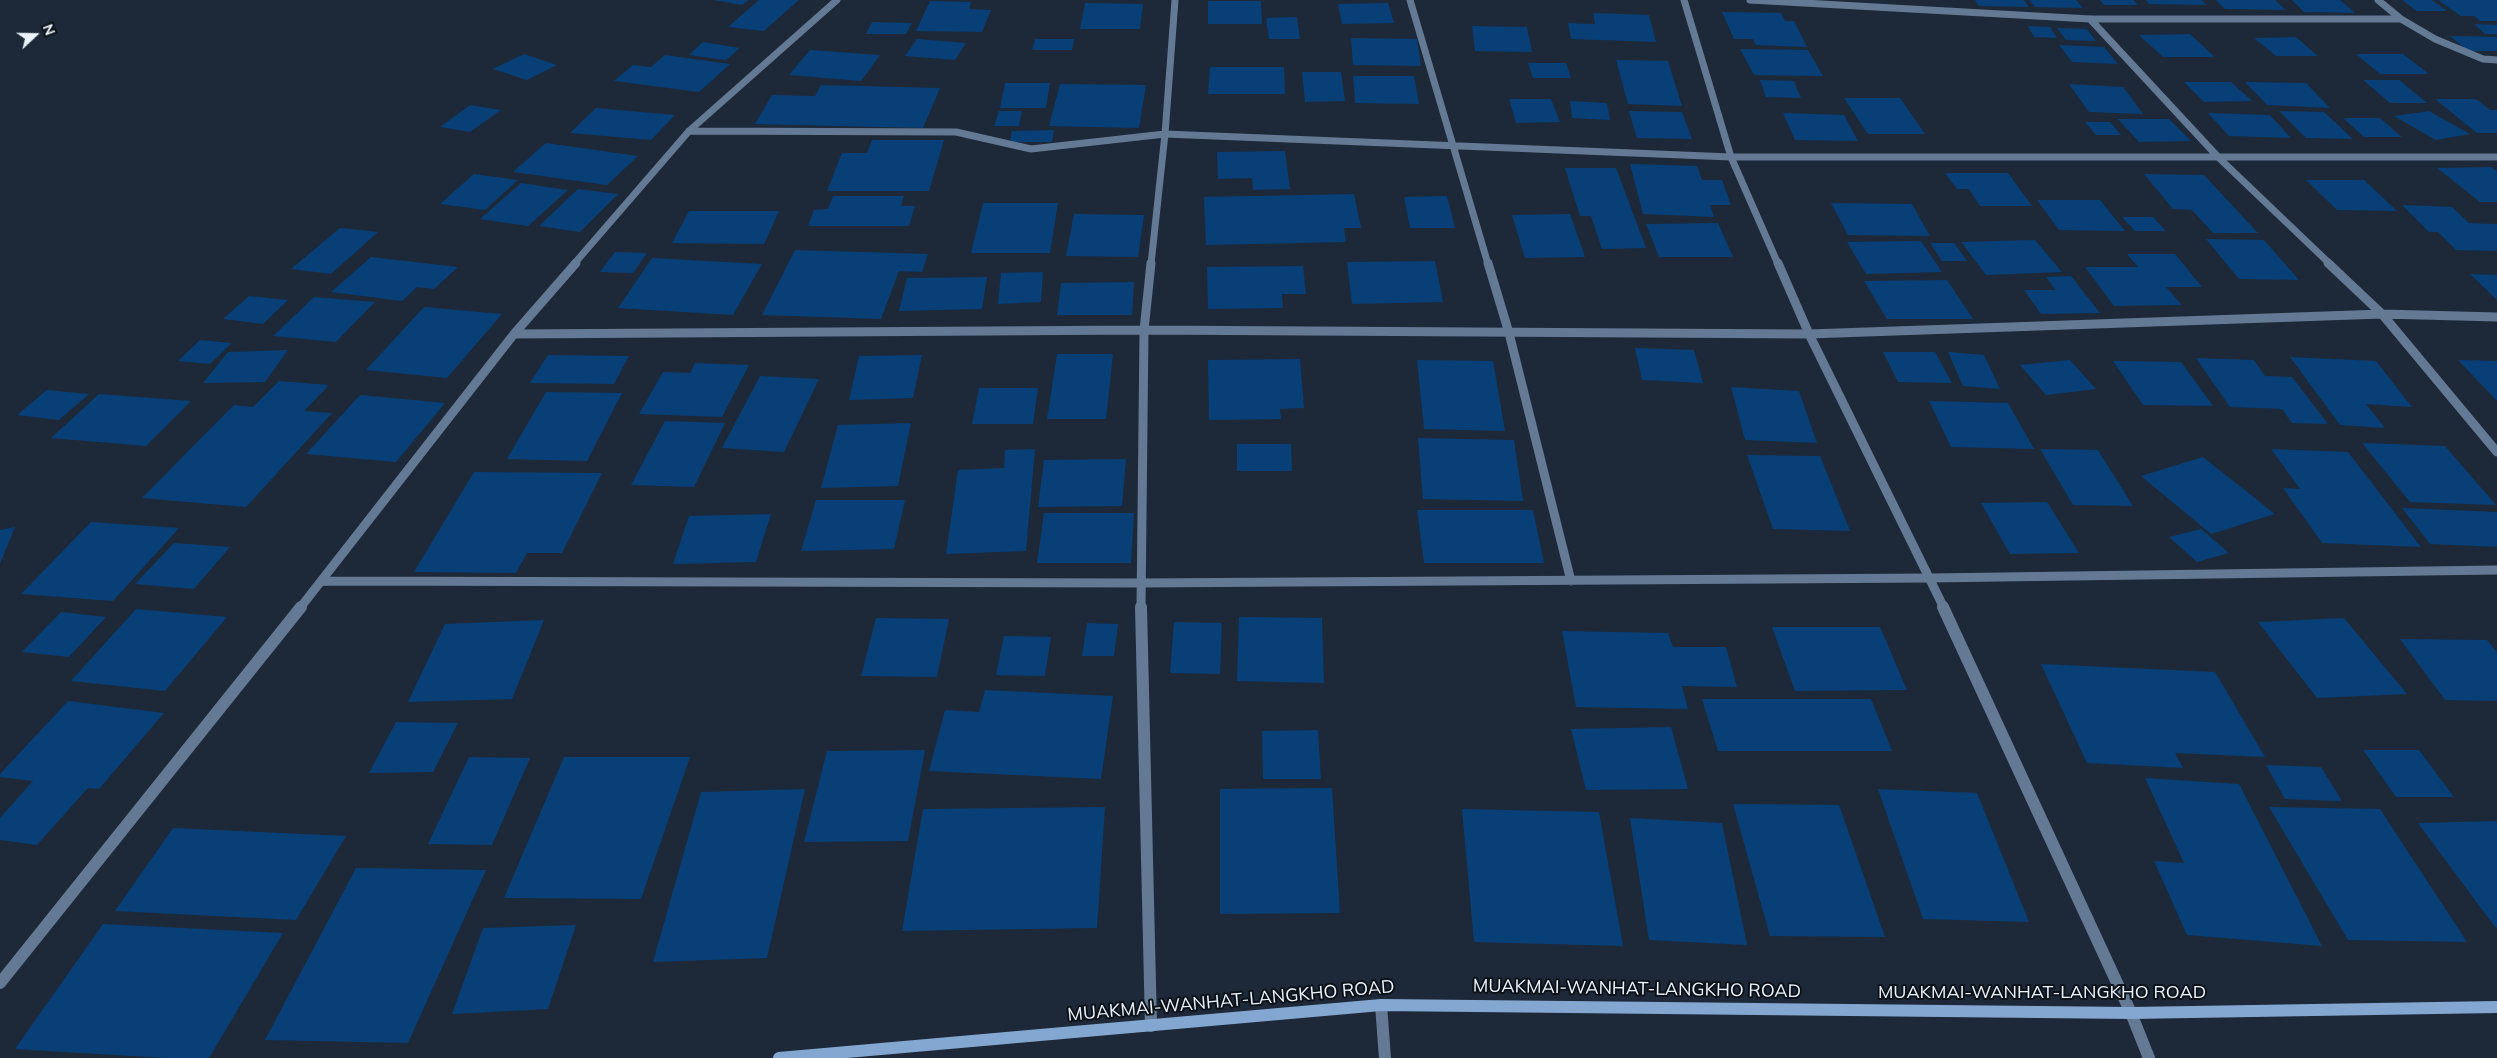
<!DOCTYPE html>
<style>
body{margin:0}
#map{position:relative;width:2497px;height:1058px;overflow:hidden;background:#1d2938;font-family:Mulish,sans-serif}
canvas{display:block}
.north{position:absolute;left:10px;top:10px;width:50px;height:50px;-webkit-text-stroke:4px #0c1218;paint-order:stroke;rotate:69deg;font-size:14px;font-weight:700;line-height:20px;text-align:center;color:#ebf4fe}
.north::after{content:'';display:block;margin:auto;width:18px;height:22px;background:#ebf4fe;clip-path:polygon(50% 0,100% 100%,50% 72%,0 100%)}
</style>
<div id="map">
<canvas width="2497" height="1058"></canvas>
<div class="north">N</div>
</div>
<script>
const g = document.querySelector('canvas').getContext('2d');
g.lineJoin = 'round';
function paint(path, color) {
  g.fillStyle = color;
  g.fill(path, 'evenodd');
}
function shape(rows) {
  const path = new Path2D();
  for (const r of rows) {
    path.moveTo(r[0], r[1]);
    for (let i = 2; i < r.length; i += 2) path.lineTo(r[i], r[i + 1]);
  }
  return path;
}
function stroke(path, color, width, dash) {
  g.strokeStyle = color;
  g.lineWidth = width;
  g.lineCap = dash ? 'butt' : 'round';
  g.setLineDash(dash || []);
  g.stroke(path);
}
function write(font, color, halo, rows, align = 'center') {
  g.font = font + ' Mulish,sans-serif';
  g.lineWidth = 4;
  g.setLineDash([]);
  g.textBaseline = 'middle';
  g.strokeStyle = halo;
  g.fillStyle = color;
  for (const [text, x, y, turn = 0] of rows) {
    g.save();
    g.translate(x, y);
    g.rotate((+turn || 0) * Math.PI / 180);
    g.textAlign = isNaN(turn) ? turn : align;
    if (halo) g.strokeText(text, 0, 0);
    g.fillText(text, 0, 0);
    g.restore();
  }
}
paint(shape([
 [713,0,749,0,742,5],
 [759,0,799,0,764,31,728,27],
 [1975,0,2024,0,2029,7,1979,6],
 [2029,0,2076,0,2083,8,2035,7],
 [2100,0,2133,0,2138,5,2104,5],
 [2146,0,2201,0,2207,5,2149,4],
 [2216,0,2275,0,2286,10,2225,9],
 [2292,0,2340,0,2355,13,2304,12],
 [2402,0,2432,0,2447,11,2417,11],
 [2438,0,2497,0,2497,21,2480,21,2474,16,2461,16],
 [930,1,971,2,969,9,991,10,982,32,916,31],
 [1208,1,1261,1,1262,24,1208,24],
 [1085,3,1143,4,1140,29,1080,29],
 [1388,3,1394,23,1342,24,1338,4],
 [1722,12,1781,13,1785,21,1794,21,1807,47,1756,45,1753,39,1734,39],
 [1593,13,1649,15,1656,42,1571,39,1568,23,1595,24],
 [1297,17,1300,39,1269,39,1266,18],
 [872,22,912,23,906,34,866,34],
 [2474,24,2497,25,2497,34,2485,34],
 [1472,26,1527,27,1532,52,1475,51],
 [2028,26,2050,27,2057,38,2034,37],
 [2057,28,2087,29,2096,41,2066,40],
 [2190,34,2215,57,2163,57,2139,35],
 [2450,36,2497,37,2497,51,2468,51],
 [2296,37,2318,56,2276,56,2254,38],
 [1351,38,1417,39,1421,66,1353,65],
 [917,39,966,43,955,60,905,56],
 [1035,39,1074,39,1072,50,1032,50],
 [703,42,740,48,726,60,689,55],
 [2059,45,2104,47,2118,64,2072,62],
 [1740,49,1808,50,1823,76,1754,75],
 [810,50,880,55,861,81,789,75],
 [524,54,557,65,527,80,493,69],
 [2356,54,2403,54,2429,74,2380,74],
 [665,55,730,64,699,92,614,81,633,65,651,67],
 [1616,60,1668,61,1682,106,1628,104],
 [1528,63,1566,63,1571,78,1533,78],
 [1210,67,1284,67,1285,94,1208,94],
 [1302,72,1341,72,1345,101,1305,102],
 [1353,76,1414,76,1419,104,1355,103],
 [1760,80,1794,81,1801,98,1766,97],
 [2363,80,2399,80,2427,103,2390,103],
 [2184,82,2231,82,2252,101,2204,102],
 [2245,82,2306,83,2330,108,2267,105],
 [1005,83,1050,83,1046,108,1000,108],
 [1060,84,1146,85,1139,128,1049,126],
 [2069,84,2123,87,2143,114,2089,112],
 [821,85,940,88,923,128,755,124,772,95,815,96],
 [1844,98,1900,98,1925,134,1868,134],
 [1509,99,1551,99,1560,122,1516,123],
 [2435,99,2476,99,2490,110,2497,110,2497,133,2477,133],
 [1570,101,1607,103,1610,120,1572,118],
 [470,105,501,110,470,132,440,127],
 [596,108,675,115,651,140,570,133],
 [999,111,1022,111,1019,126,994,126],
 [1629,111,1682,112,1692,139,1637,138],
 [2279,111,2324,112,2353,139,2306,138],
 [2429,111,2470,134,2436,140,2394,116],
 [1783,113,1844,115,1858,141,1795,140],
 [2208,113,2270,115,2291,138,2229,136],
 [2343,118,2380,118,2402,137,2364,137],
 [2118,119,2169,119,2191,141,2139,142],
 [2085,122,2110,122,2121,135,2096,135],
 [1054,130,1052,142,1010,142,1012,131],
 [872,140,944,140,929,191,827,191,842,153,867,153],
 [546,143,638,156,607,185,513,172],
 [1285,151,1290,189,1253,190,1252,178,1218,179,1217,152],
 [1630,164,1697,166,1702,180,1722,180,1731,205,1710,205,1714,217,1643,214],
 [2491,167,2497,171,2497,202,2480,202,2437,168],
 [1565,168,1616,168,1646,248,1602,249,1591,216,1580,216],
 [1945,173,2008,173,2032,206,1980,206,1969,189,1957,189],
 [474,174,518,180,485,210,440,204],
 [2144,174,2204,175,2258,233,2213,233,2192,210,2173,209],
 [2306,180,2364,180,2397,211,2337,210],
 [521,183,568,190,528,226,480,219],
 [578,189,618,194,580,232,539,226],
 [1354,194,1361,228,1344,228,1346,242,1206,245,1204,197],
 [833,196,904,196,901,206,915,206,909,226,808,226,814,210,828,209],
 [1447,196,1455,228,1410,228,1404,197],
 [2037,200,2100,200,2125,231,2059,230],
 [983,203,1058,203,1050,253,971,253],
 [1831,203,1912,204,1930,236,1848,235],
 [2402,205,2452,207,2469,223,2497,224,2497,251,2456,250,2438,232,2429,232],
 [689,211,779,211,764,244,672,243],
 [1074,214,1144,215,1138,257,1066,256],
 [1570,214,1585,257,1525,258,1512,215],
 [2122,217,2153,217,2166,231,2135,231],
 [1718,223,1733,257,1659,257,1646,224],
 [340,228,378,232,331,274,291,269],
 [2206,239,2264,240,2299,280,2239,279],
 [2035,240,2062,272,1986,275,1961,242],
 [1921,241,1942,272,1866,274,1847,242],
 [1930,243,1954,243,1967,261,1942,261],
 [795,250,928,254,922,272,899,271,881,319,762,315],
 [615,252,647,253,633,273,600,272],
 [2127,254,2175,254,2202,287,2166,287,2182,305,2114,306,2085,267,2138,267],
 [371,257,458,267,434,289,417,287,402,301,331,292],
 [652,258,762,264,733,315,618,308],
 [1435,261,1443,302,1352,304,1347,262],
 [1303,266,1306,294,1282,294,1283,308,1208,309,1207,267],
 [1043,272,1041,302,998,304,1001,273],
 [2470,274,2497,275,2497,300],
 [2071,276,2100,313,2041,314,2024,290,2056,290,2046,277],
 [987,277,982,309,899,311,907,278],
 [1947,280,1973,319,1887,319,1864,281],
 [1134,282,1132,315,1057,315,1061,283],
 [249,296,288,300,263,324,223,319],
 [314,297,375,302,336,342,273,336],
 [424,307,502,314,447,378,366,370],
 [200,340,232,343,210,364,178,361],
 [1635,348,1694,350,1703,383,1642,380],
 [288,350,265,382,203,383,228,352],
 [1883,352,1935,352,1952,383,1898,382],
 [1948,352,1984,355,2000,389,1963,386],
 [1057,354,1113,354,1106,419,1047,419],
 [548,355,629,356,614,384,530,383],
 [922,355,913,398,849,400,859,356],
 [2290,357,2376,361,2412,407,2366,404,2385,428,2340,425],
 [2196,358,2254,360,2265,376,2292,377,2328,424,2292,423,2282,409,2230,407],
 [1300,359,1304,408,1280,409,1281,419,1209,420,1208,360],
 [1417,360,1493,361,1505,431,1424,429],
 [2070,360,2096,389,2046,395,2020,365],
 [2458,360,2497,361,2497,401],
 [2113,361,2181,362,2213,406,2143,405],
 [695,363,749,365,722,417,639,414,663,372,690,373],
 [760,376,819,379,784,452,722,448],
 [279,381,329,385,304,411,332,413,246,507,142,498,234,405,253,407],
 [1731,387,1799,391,1817,443,1745,440],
 [979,388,1038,388,1033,424,972,424],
 [47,390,89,394,59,420,17,415],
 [546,392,622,393,587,461,507,459],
 [99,394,191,401,146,446,51,438],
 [360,395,445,403,396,462,306,454],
 [1929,401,2008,403,2034,449,1951,447],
 [665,421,725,423,694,487,631,485],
 [911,423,898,486,821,488,838,425],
 [1418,438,1514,440,1523,501,1423,499],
 [2362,443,2445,446,2496,505,2410,502],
 [1237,444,1291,444,1292,471,1237,471],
 [1035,449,1026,551,946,554,958,470,1004,468,1005,450],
 [2040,449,2098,450,2133,506,2073,505],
 [2271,449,2348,452,2421,547,2322,543,2283,488,2300,489],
 [1747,455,1820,456,1850,531,1773,529],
 [2203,457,2275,514,2211,534,2141,476],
 [1126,459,1122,506,1038,507,1044,460],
 [474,472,602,473,562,553,527,553,516,573,414,572],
 [816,500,905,500,894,549,801,551],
 [2047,502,2079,553,2010,554,1981,503],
 [2402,508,2497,512,2497,547,2430,544],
 [1417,510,1533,510,1544,563,1424,563],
 [1044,513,1134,513,1131,563,1037,563],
 [771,514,756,562,673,564,689,516],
 [91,522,179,528,113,601,21,594],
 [15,527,0,564,0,530],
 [2201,529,2229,553,2197,562,2169,537],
 [174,543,230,547,194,589,135,584],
 [136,609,227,617,165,691,71,681],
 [61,612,106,617,69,657,22,652],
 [1239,617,1322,618,1324,683,1237,681],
 [876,618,949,619,937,677,861,676],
 [2344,618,2407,694,2317,698,2258,622],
 [544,620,512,699,408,702,445,624],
 [1174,622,1222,623,1220,674,1170,673],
 [1087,623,1118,624,1114,656,1082,656],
 [1772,627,1880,627,1907,690,1795,691],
 [1562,631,1668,633,1673,647,1726,647,1737,687,1682,686,1688,709,1576,707],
 [1004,636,1051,637,1045,676,996,675],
 [2400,639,2487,640,2497,652,2497,701,2445,700],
 [2041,664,2215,672,2265,757,2175,753,2183,768,2087,763],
 [985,690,1113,696,1101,779,929,771,945,710,979,712],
 [1702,699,1871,699,1892,751,1718,751],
 [68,701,164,713,99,789,88,788,37,845,0,840,0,818,33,781,0,777,0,774],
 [396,722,458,723,433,772,369,773],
 [1671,727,1688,789,1586,790,1571,729],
 [1318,730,1321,779,1263,779,1262,731],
 [925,750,908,841,804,842,827,751],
 [2363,750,2419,750,2454,797,2396,797],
 [469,757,530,758,492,845,428,844],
 [564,757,690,757,641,899,504,898],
 [2266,765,2321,767,2342,801,2285,799],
 [2145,778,2239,784,2322,946,2187,935,2154,861,2184,863],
 [1332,788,1340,913,1220,914,1220,789],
 [805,789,767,958,653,962,701,792],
 [1878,789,1977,793,2029,922,1923,919],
 [1733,804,1839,805,1885,937,1770,936],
 [1105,807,1097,928,902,931,923,809],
 [2269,807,2380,809,2467,942,2348,940],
 [1462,809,1599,812,1623,946,1474,942],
 [1630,818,1722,823,1747,945,1649,940],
 [2497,821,2497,927,2495,927,2418,823],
 [173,828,346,836,296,920,115,911],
 [356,868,486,870,408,1043,265,1040],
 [103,924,283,933,209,1058,165,1058,15,1049],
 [576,925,548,1009,452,1014,483,928]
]), '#083f77');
stroke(shape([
 [1410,0,1488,264],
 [1750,0,2090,19,2401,19],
 [2378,0,2401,19,2435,39,2483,59,2497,60],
 [2090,19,2219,158,2330,264],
 [689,131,956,132,1031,149,1165,134,1731,157,2497,157],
 [574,264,689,131,837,0],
 [1151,264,1165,134,1175,0]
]), '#637994', 7);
stroke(shape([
 [1488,263,1509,333,1571,581],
 [2328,263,2382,314,2497,452],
 [514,334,1144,330,1809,334,2382,314,2497,317],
 [322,581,1140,583,1930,578,2497,570],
 [300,608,514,334,576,263],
 [1141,608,1144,330,1151,263]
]), '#637994', 9);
stroke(shape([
 [1141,607,1151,1026],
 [0,983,301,607],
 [1381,1005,1385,1058]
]), '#637994', 12);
stroke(shape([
 [1684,0,1731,157,1778,264]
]), '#637994', 7);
stroke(shape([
 [1778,263,1809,334,1944,608]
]), '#637994', 9);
stroke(shape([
 [1943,607,2131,1013,2149,1058]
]), '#637994', 12);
stroke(shape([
 [779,1058,1381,1005,2131,1013,2497,1007]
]), '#84a7d2', 12);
write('18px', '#ebf4fe', '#0c1218', [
 ["MUAKMAI-WANHAT-LANGKHO ROAD",1637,989,1],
 ["MUAKMAI-WANHAT-LANGKHO ROAD",2042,993],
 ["MUAKMAI-WANHAT-LANGKHO ROAD",1231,1001,-5]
]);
</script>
